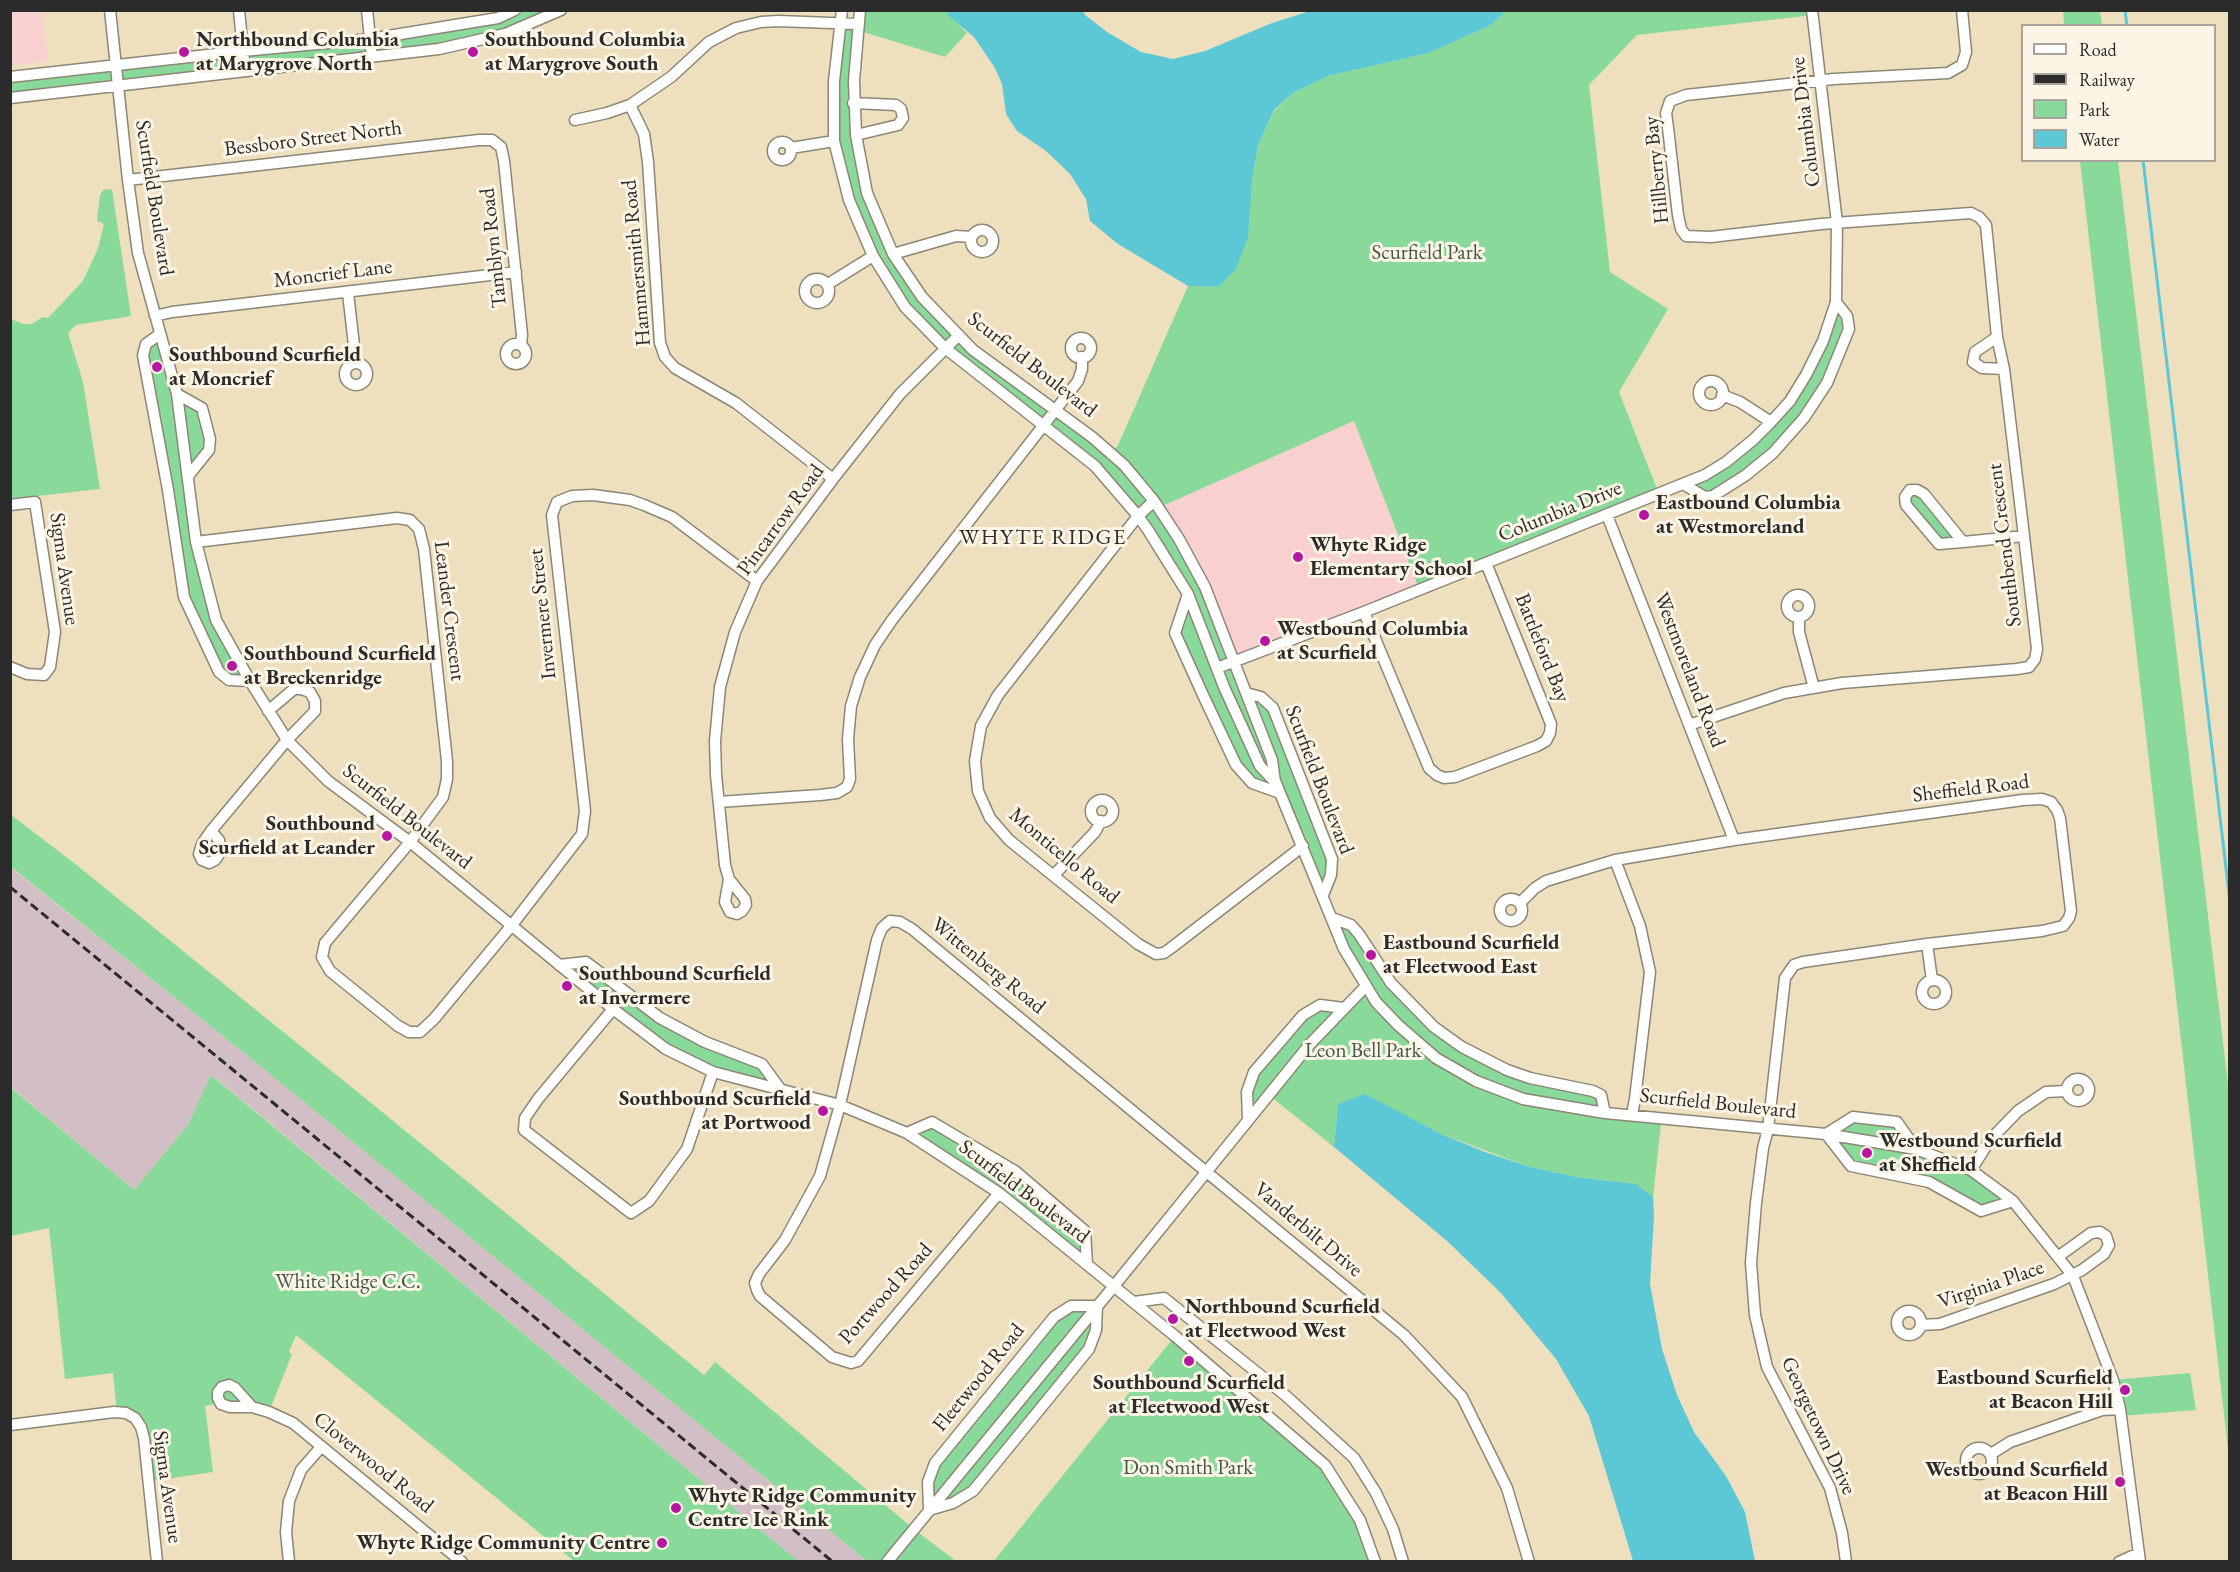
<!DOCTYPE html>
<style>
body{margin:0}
#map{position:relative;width:2240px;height:1572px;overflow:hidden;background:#eee0bf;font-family:"EB Garamond",serif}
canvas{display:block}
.frame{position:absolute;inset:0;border:12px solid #2b2b2b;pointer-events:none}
.legend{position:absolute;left:2021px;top:24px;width:195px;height:138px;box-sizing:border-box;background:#fcf5e5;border:2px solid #a8a49b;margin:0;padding:8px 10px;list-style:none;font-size:18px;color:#2b2b2b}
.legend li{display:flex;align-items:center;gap:12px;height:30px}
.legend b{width:30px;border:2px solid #a8a49b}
</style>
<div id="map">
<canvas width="2240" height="1572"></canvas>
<div class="frame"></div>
<ul class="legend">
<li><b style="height:8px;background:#fff"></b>Road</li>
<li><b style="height:8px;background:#2b2b2b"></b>Railway</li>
<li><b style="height:16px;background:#89da9a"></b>Park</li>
<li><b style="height:16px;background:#5cc8d5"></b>Water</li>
</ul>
</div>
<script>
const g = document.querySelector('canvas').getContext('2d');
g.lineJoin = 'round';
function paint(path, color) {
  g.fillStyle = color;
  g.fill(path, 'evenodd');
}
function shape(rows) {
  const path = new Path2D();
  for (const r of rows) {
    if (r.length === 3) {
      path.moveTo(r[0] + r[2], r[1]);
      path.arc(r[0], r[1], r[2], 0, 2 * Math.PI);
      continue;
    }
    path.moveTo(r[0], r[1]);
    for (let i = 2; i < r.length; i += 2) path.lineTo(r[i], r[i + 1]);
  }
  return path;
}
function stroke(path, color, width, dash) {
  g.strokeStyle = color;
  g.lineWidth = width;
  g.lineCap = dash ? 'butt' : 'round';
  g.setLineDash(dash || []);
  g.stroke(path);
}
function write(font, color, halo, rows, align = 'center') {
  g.font = font + ' "EB Garamond",serif';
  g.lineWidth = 6;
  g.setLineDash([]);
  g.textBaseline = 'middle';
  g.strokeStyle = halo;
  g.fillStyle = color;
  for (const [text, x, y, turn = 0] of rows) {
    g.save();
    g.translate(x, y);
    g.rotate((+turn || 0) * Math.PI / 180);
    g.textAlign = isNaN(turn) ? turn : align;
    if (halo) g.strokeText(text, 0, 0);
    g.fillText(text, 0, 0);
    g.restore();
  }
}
paint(shape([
 [10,11,42,11,48,61,11,65],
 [1354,421,1419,589,1234,661,1160,507]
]), '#f7d0cf');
paint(shape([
 [10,867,233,1044,867,1561,798,1561,212,1075,188,1125,134,1190,11,1087]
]), '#d2bec5');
paint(shape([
 [515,11,561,11,505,34,439,49,11,98,10,77,370,39],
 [860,11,945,11,967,33,945,57,860,31,853,103,867,193,893,254,922,297,973,350,1112,454,1119,443,1188,286,1218,287,1252,180,1258,146,1274,111,1293,93,1328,76,1429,53,1491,25,1506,11,1813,11,1814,15,1637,35,1589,85,1610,272,1668,309,1619,392,1659,494,1419,589,1354,421,1160,507,1179,539,1246,693,1273,708,1332,859,1323,895,1280,793,1252,783,1236,765,1175,633,1188,594,1148,530,1095,466,962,364,905,307,873,256,834,141,841,22,859,30],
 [2063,11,2100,11,2102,25,2064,25],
 [2080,161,2118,161,2229,1092,2229,1458],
 [112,189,131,316,76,325,68,333,83,382,100,489,11,499,11,319,23,324,32,324,43,317,48,318,83,281,98,248,104,224,97,221,100,195,103,190],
 [1836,302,1849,329,1827,383,1773,453,1713,496,1683,484,1726,462,1789,401],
 [160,334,177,393,202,408,210,439,189,475,216,620,250,681,229,680,184,597,146,344],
 [1910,490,1917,490,1963,542,1939,544,1906,505],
 [10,814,74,863,370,1102,704,1375,715,1362,915,1530,956,1561,867,1561,233,1044,11,867],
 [1332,918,1351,925,1375,960,1434,1027,1483,1059,1593,1091,1605,1113,1662,1115,1653,1197,1636,1184,1576,1177,1527,1166,1441,1134,1403,1115,1338,1104,1334,1147,1270,1096,1248,1119,1254,1072,1303,1015,1320,1005,1344,1007,1365,987],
 [586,962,660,1018,762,1064,781,1090,713,1072,666,1049,559,965],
 [211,1075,798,1561,574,1561,296,1335,289,1352,292,1354,269,1412,220,1403,205,1406,213,1472,146,1482,138,1413,117,1414,113,1373,65,1379,49,1228,11,1236,10,1087,134,1190,188,1125],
 [1853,1117,1897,1122,1916,1149,1971,1170,2013,1201,1981,1211,1929,1181,1851,1166,1826,1134],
 [932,1122,1015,1171,1085,1231,1087,1264,999,1193,907,1133],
 [1071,1306,1097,1306,1089,1349,973,1491,929,1510,935,1463,1054,1317],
 [1175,1336,1325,1465,1360,1520,1375,1562,993,1562],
 [2190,1373,2196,1410,2120,1416,2113,1380]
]), '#89da9a');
paint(shape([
 [945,11,1083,11,1085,15,1107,32,1141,52,1173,59,1205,51,1272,23,1310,11,1506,11,1491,25,1429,53,1328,76,1293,93,1274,110,1258,146,1252,180,1248,237,1236,269,1218,287,1188,286,1118,244,1090,221,1086,199,1070,174,1046,151,1017,131,1006,114,1002,84,995,68,974,37,950,17],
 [1365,1094,1441,1134,1485,1152,1527,1166,1576,1177,1636,1184,1653,1197,1654,1215,1650,1284,1662,1349,1677,1395,1694,1432,1726,1476,1745,1512,1755,1561,1633,1561,1589,1416,1556,1359,1500,1292,1447,1241,1334,1147,1338,1104]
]), '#5cc8d5');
stroke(shape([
 [2125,10,2127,26],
 [2143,160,2230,902]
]), '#5cc8d5', 3);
const minor = shape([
 [110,10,128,180,138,253,177,394,196,542,216,620,250,681,287,740,328,781,410,842,613,1009,666,1049,713,1072,840,1105,907,1133,999,1193,1175,1336,1325,1465,1360,1520,1375,1562],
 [239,10,245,71],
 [367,10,372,57],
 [842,10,834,81,834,141,849,200,873,256,905,307,945,348,1095,466,1138,516,1148,530,1188,594,1224,687,1260,766,1276,783,1280,793,1344,949,1376,1002,1398,1025,1436,1058,1476,1081,1523,1099,1605,1113,1826,1134,1916,1149,1971,1170,2013,1201,2073,1276,2113,1380,2120,1409,2140,1562],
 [860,10,854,81,856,135,867,193,893,254,922,297,973,350,1092,437,1124,465,1154,501,1179,539,1205,587,1272,760,1275,782],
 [10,77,243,51,370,39,498,18,515,10],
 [10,98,439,49,505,34,561,10],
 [853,103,896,105,901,109,903,118,898,125,856,135],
 [630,105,644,134,648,162,660,343,665,357,675,368,736,403,833,479],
 [575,120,607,113,630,105,671,77,709,42,736,28,761,22,778,21,858,24],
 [782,151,9],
 [791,148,834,141],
 [128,180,479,140,492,140,501,147,504,161,522,335,521,345],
 [982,241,11],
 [893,254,956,236,972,237],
 [817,291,12],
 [828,284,873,256],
 [348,293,356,363],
 [155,316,172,312,516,272],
 [160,334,146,344,143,355,168,490,184,597,219,672,229,680,250,681],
 [1997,337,1975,352,1973,362,1982,368,2004,369],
 [1081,348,10],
 [516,354,10],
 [356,374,11],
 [1711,393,12],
 [177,394,202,408,210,439,209,450,189,475],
 [1722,395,1740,402,1771,422],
 [1683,484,1705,497,1713,496,1746,475,1773,453,1804,418,1827,383,1849,329,1847,316,1836,302],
 [1154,501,1138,516,998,695,981,726,975,761,978,791,990,818,1009,840,1138,944,1156,954,1164,953,1171,948,1303,846],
 [10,505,35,502,55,632,50,667,44,675,27,674,10,667],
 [1607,515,1734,840],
 [196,542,397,518,410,520,419,529,424,549,447,761,447,779,443,797,410,842,325,943,322,957,330,971,398,1026,409,1032,420,1032,434,1019,512,925,582,834,585,811,552,515,557,502,572,496,593,495,630,500,644,505,672,517,757,581],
 [1963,542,1924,494,1917,490,1910,490,1905,497,1906,505,1939,544,1963,542,2024,536],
 [1188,594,1175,633,1203,695,1236,765,1252,783,1280,793],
 [1798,606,11],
 [1364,612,1429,768,1437,775,1444,778,1455,777,1537,746,1546,741,1550,733,1551,724,1486,563],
 [1799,617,1799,632,1814,688],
 [1217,668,1364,612,1705,475,1726,462,1753,440,1771,422,1790,401,1806,375,1823,341,1836,302,1837,223,1812,10],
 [1246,693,1261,697,1273,708,1332,859,1331,875,1323,895],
 [1689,725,1784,693,1842,683,2017,669,2029,667,2035,659,2037,649,2024,536,2004,369,1997,337,1986,225,1979,217,1971,213,1821,224,1711,237,1686,236,1681,229,1678,215,1668,128,1666,113,1670,101,1686,95,1834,79,1948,73,1962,65,1966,52,1962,10],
 [1102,811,11],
 [719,802,820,795,837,793,847,787,850,779,848,739,851,706,860,677,875,645,892,620,1078,381,1082,369,1082,357],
 [211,831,202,844,199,854,202,860,209,863,215,860,220,853,219,840,211,831,287,740,315,711,315,701,310,692,301,689,294,689,268,711],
 [1615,860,1640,926,1650,972,1635,1099,1632,1114],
 [1054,875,1095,832,1101,821],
 [729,879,725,865,716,775,715,741,720,687,735,632,757,581,833,479,900,394,959,335],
 [729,879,745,899,746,905,742,911,737,914,730,912,725,902,729,879],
 [1511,910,11],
 [1520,903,1535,888,1546,881,1615,860,1734,840,2023,800,2042,799,2051,802,2057,810,2060,818,2071,911,2069,918,2063,926,2042,931,1927,944,1803,962,1794,965,1785,978,1768,1129,1763,1148,1756,1203,1751,1263,1755,1315,1767,1367,1830,1488,1842,1533,1846,1562],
 [1332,918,1351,925,1359,934,1391,983,1434,1027,1462,1047,1507,1070,1530,1078,1593,1091,1601,1095,1605,1113],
 [1927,944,1932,980],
 [559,965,586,962,660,1018,705,1042,762,1064,781,1090],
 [1934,992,12],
 [613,1009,538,1099,525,1118,524,1130,631,1213,649,1201,687,1149,713,1072],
 [2078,1090,11],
 [1248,1119,1247,1092,1254,1072,1303,1015,1320,1005,1344,1008],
 [907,1133,932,1122,1015,1171,1085,1231,1087,1264],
 [1916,1149,1897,1122,1853,1117,1826,1134,1851,1166,1929,1182,1981,1211,2013,1201],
 [1971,1170,1990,1140,2018,1111,2046,1092,2066,1091],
 [999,1193,858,1361,851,1363,832,1357,760,1296,757,1290,755,1283,759,1274,785,1240,820,1176,840,1105,877,940,882,928,890,921,900,922,912,929,1404,1335,1462,1397,1507,1488,1529,1562],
 [1134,1302,1164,1298,1285,1395,1354,1458,1376,1493,1393,1529,1403,1562],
 [1071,1306,1097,1306,1096,1330,1089,1349,973,1491,953,1503,929,1510,928,1482,935,1463,1054,1317,1071,1306],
 [1909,1323,12],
 [1921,1325,1940,1324,2054,1284,2082,1270,2104,1254,2109,1245,2106,1236,2100,1232,2091,1233,2059,1256],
 [229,1385,235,1388,252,1407,230,1407,221,1404,218,1398,218,1392,222,1387,229,1385],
 [252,1407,269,1412,293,1423,462,1562],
 [10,1425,114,1412,126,1413,135,1418,141,1427,144,1438,157,1562],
 [1979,1461,13],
 [1991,1454,2010,1442,2102,1410,2120,1409],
 [289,1562,286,1532,289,1501,301,1470,321,1447],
 [887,1562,1114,1286,1310,1044,1365,987],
 [2119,1562,2139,1553]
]);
stroke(minor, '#8c8675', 13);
stroke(minor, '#fff', 10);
stroke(shape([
 [10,887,833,1562]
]), '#2b2b2b', 3, [9, 4.5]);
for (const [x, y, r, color] of [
 [184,52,6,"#b5179e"],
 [473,52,6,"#b5179e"],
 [157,367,6,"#b5179e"],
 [1644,515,6,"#b5179e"],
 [1298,557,6,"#b5179e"],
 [1265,641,6,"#b5179e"],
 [232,666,6,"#b5179e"],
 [387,836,6,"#b5179e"],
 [1371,955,6,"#b5179e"],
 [567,986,6,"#b5179e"],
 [823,1111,6,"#b5179e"],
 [1867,1153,6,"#b5179e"],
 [1173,1319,6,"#b5179e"],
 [1189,1361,6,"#b5179e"],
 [2125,1390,6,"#b5179e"],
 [2120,1482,6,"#b5179e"],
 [676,1508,6,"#b5179e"],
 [662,1543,6,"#b5179e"]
]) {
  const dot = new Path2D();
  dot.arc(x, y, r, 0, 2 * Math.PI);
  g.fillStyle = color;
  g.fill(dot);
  stroke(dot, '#fcf5e5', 2);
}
write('bold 21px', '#2b2b2b', '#fcf5e5', [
 ["Northbound Columbia",196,40],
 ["at Marygrove North",196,64],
 ["Southbound Columbia",485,40],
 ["at Marygrove South",485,64],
 ["Southbound Scurfield",169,355],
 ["at Moncrief",169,379],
 ["Eastbound Columbia",1656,503],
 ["at Westmoreland",1656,527],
 ["Whyte Ridge",1310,545],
 ["Elementary School",1310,569],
 ["Westbound Columbia",1277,629],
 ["at Scurfield",1277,653],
 ["Southbound Scurfield",244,654],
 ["at Breckenridge",244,678],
 ["Southbound",375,824,"right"],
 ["Scurfield at Leander",375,848,"right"],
 ["Eastbound Scurfield",1383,943],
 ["at Fleetwood East",1383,967],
 ["Southbound Scurfield",579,974],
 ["at Invermere",579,998],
 ["Southbound Scurfield",811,1099,"right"],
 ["at Portwood",811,1123,"right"],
 ["Westbound Scurfield",1879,1141],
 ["at Sheffield",1879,1165],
 ["Northbound Scurfield",1185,1307],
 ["at Fleetwood West",1185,1331],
 ["Eastbound Scurfield",2113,1378,"right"],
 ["at Beacon Hill",2113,1402,"right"],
 ["Southbound Scurfield",1189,1383,"center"],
 ["at Fleetwood West",1189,1407,"center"],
 ["Westbound Scurfield",2108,1470,"right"],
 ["at Beacon Hill",2108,1494,"right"],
 ["Whyte Ridge Community",688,1496],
 ["Centre Ice Rink",688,1520],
 ["Whyte Ridge Community Centre",650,1543,"right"]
], 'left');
write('21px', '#2b2b2b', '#fcf5e5', [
 ["Columbia Drive",1806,122,-97],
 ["Bessboro Street North",313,139,-7],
 ["Hillberry Bay",1657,170,-96],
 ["Scurfield Boulevard",154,198,81],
 ["Tamblyn Road",494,248,-96],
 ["Hammersmith Road",637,263,-95],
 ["Moncrief Lane",333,274,-7],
 ["Scurfield Boulevard",1032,365,38],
 ["Columbia Drive",1560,512,-22],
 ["Pincarrow Road",781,520,-54],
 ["Southbend Crescent",2005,545,-97],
 ["Sigma Avenue",64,569,82],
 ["Leander Crescent",449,611,83],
 ["Invermere Street",543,614,-96],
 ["Battleford Bay",1542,648,68],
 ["Westmoreland Road",1689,670,69],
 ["Scurfield Boulevard",1319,780,69],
 ["Sheffield Road",1971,789,-7],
 ["Scurfield Boulevard",407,817,38],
 ["Monticello Road",1064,856,40],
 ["Wittenberg Road",988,966,39],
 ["Scurfield Boulevard",1718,1104,6],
 ["Scurfield Boulevard",1024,1192,37],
 ["Vanderbilt Drive",1308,1230,40],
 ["Virginia Place",1991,1285,-19],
 ["Portwood Road",886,1294,-48],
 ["Fleetwood Road",979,1378,-51],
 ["Georgetown Drive",1818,1426,65],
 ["Cloverwood Road",373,1463,39],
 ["Sigma Avenue",167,1487,82]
]);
write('21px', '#425747', '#fcf5e5', [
 ["Scurfield Park",1427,253],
 ["Leon Bell Park",1363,1051],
 ["White Ridge C.C.",348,1282],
 ["Don Smith Park",1188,1468]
]);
g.letterSpacing = '1.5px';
write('22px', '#2b2b2b', '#fcf5e5', [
 ["WHYTE RIDGE",1043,538]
]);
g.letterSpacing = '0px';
</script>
